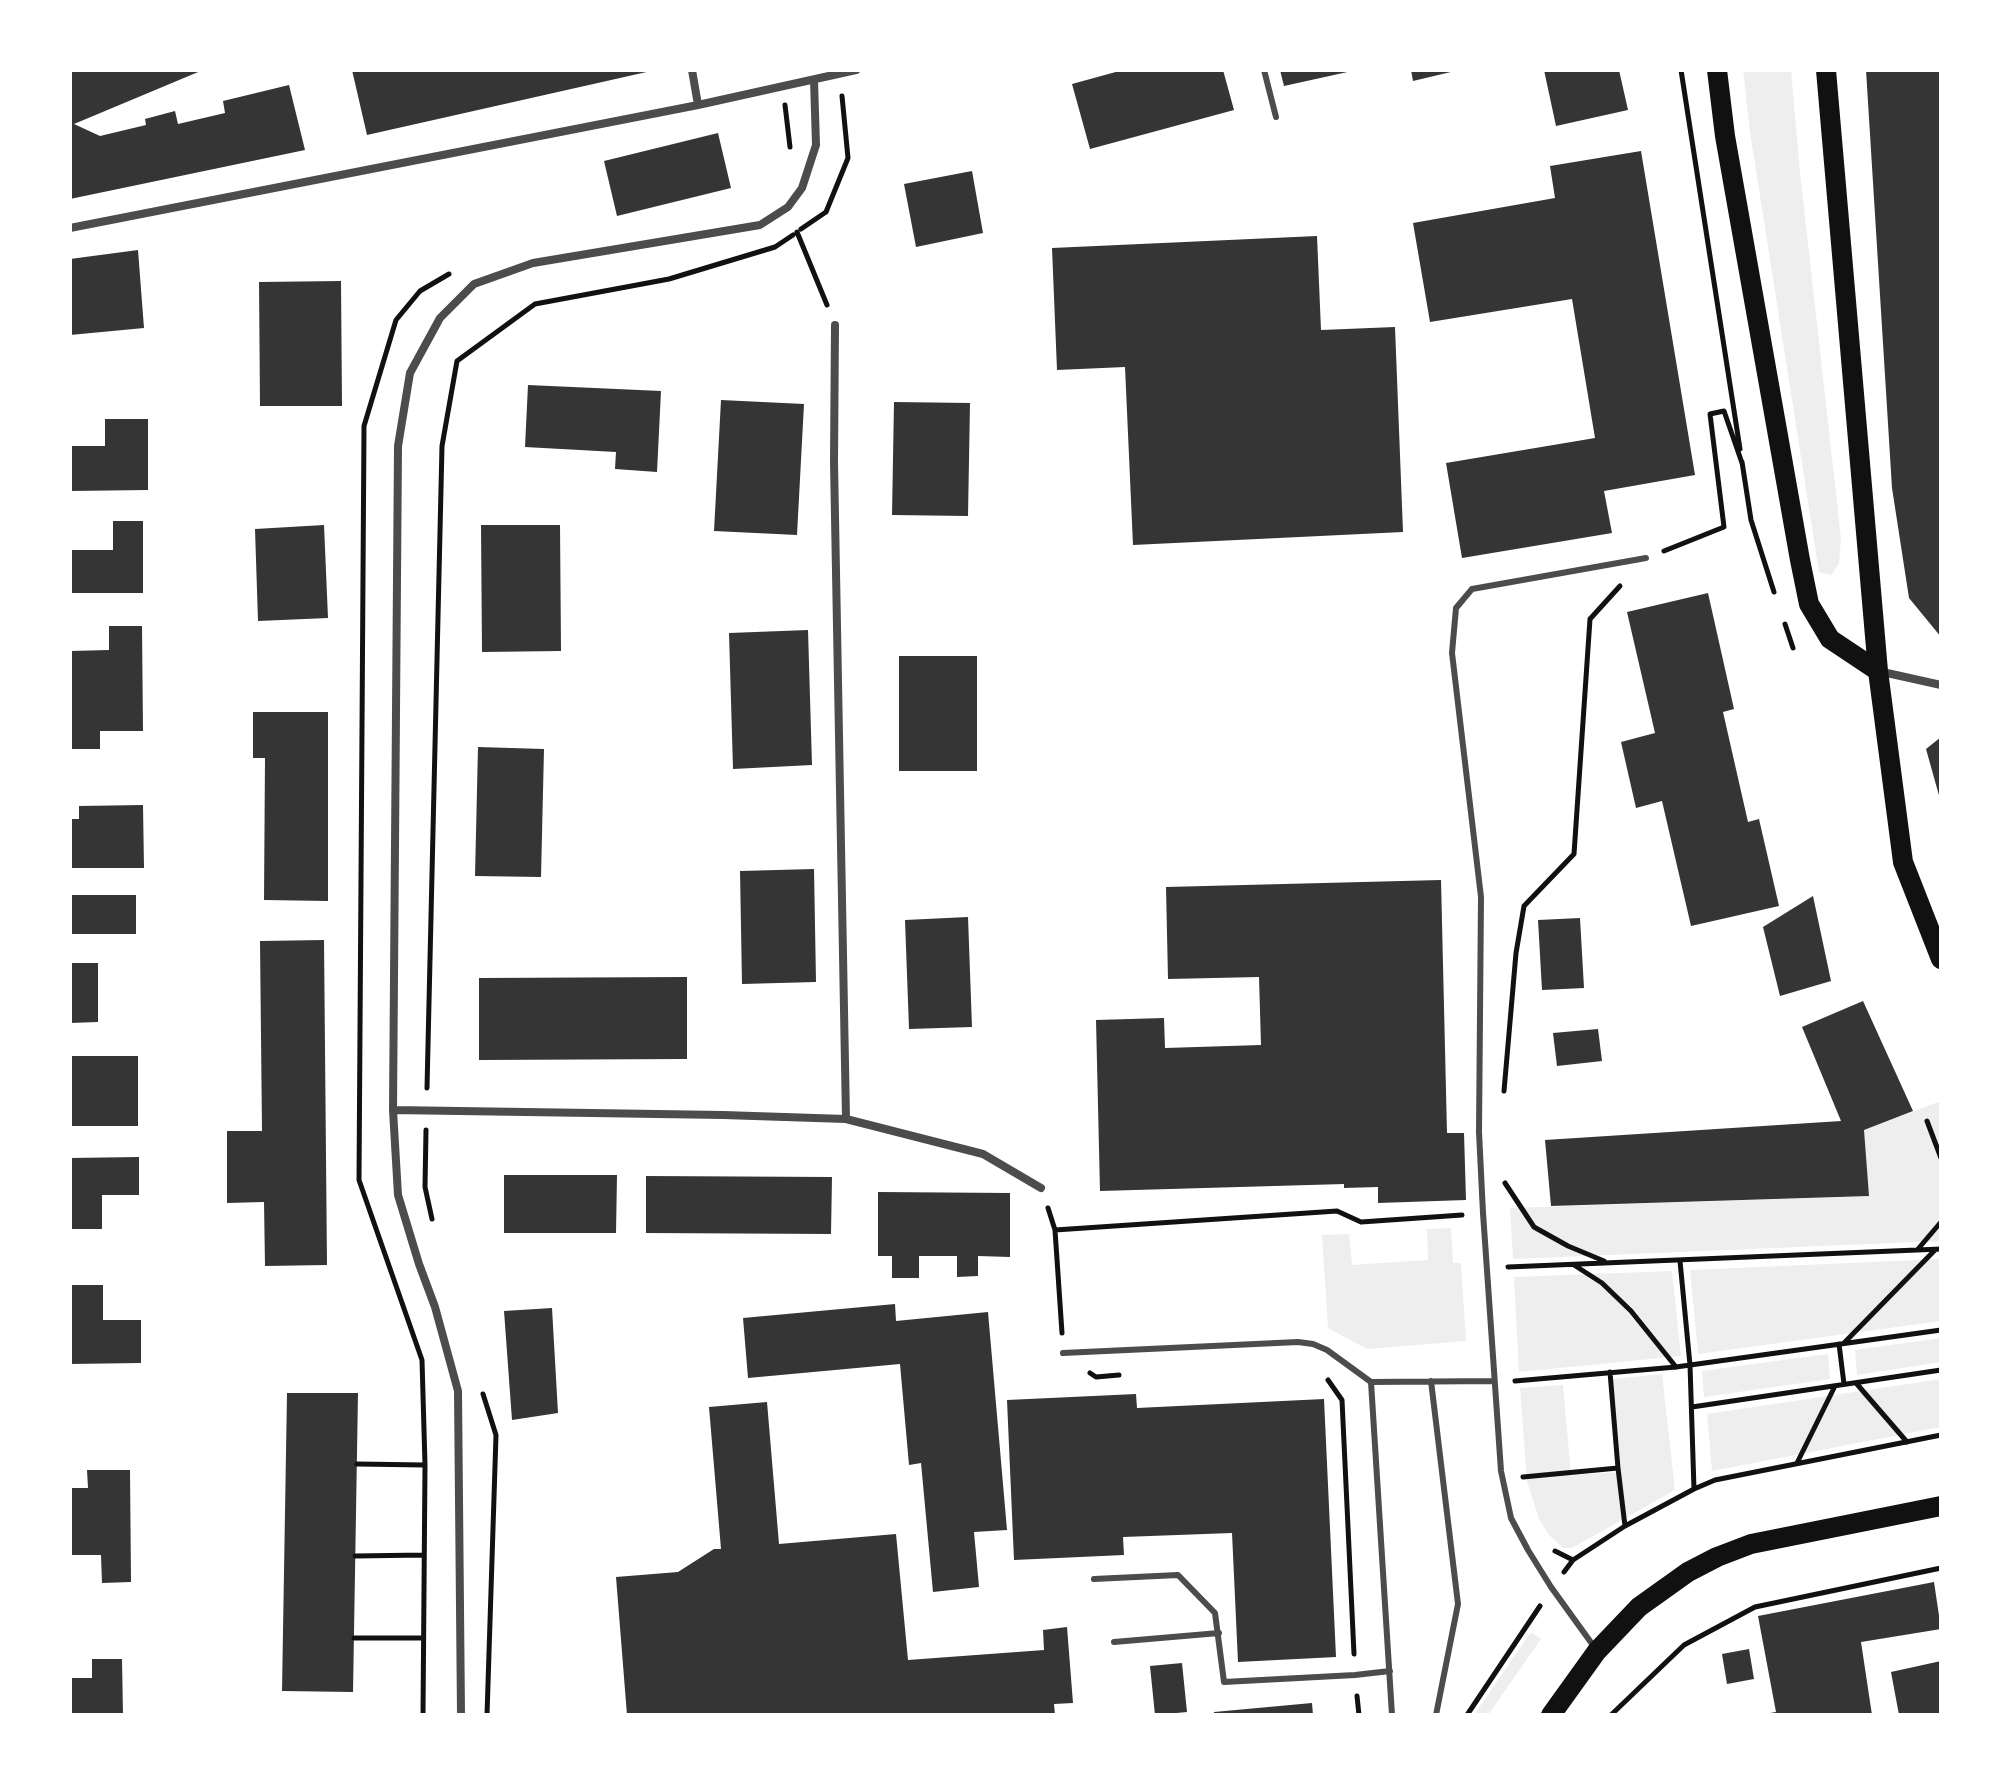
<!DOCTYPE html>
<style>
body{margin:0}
#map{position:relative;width:2011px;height:1785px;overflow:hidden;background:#fff;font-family:"Alegreya Sans",sans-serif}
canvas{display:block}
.frame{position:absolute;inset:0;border:72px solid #fff;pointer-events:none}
</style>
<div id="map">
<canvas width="2011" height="1785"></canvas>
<div class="frame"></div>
</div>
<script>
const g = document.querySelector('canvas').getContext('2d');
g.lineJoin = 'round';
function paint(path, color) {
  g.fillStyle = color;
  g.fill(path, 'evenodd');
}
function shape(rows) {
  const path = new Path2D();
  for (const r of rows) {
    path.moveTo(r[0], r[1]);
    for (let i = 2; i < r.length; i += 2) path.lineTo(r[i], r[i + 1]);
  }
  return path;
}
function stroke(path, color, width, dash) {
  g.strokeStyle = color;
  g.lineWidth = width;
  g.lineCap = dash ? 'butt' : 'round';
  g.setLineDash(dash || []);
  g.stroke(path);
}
paint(shape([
 [1743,70,1791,70,1800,172,1841,538,1839,564,1831,575,1819,572,1750,132],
 [1941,1101,1941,1241,1513,1259,1510,1208,1868,1196,1864,1130],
 [1451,1228,1453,1263,1461,1263,1466,1341,1367,1349,1328,1328,1322,1235,1349,1234,1352,1265,1428,1260,1427,1229],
 [1941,1259,1941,1321,1698,1354,1690,1270],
 [1672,1271,1681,1356,1519,1372,1514,1277],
 [1941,1338,1941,1362,1857,1375,1855,1350],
 [1828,1354,1830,1379,1704,1397,1702,1371],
 [1662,1374,1675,1490,1572,1548,1563,1548,1549,1535,1539,1519,1527,1481,1520,1388,1563,1385,1571,1475,1621,1472,1613,1379],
 [1941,1379,1941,1427,1712,1471,1707,1414],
 [1531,1632,1541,1639,1488,1715,1474,1715]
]), '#eee');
paint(shape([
 [70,70,203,70,74,124,100,136,146,125,145,119,175,111,178,124,225,113,223,101,289,85,305,150,70,199],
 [352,70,651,70,651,71,367,135],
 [1123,70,1223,70,1234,110,1090,149,1072,84],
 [1280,70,1352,70,1352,71,1284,86],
 [1411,70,1455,70,1455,71,1413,81],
 [1544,70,1619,70,1628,110,1556,126],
 [1866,70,1940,70,1941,637,1909,598,1892,488],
 [718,133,731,188,617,216,604,161],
 [1641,151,1695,475,1604,491,1612,533,1462,558,1446,463,1595,438,1572,299,1430,322,1413,223,1555,198,1550,166],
 [972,171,983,233,916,247,904,184],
 [1317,236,1321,330,1395,327,1403,532,1133,545,1125,367,1057,370,1052,248],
 [138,250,144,328,70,335,70,259],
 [341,281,342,406,260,406,259,282],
 [528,385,661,391,657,472,615,469,616,452,525,447],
 [721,400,804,404,797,535,714,531],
 [894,402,970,403,968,516,892,515],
 [105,419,148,419,148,490,70,491,70,446,105,446],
 [113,521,143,521,143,593,70,593,70,550,113,550],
 [324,525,328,618,258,621,255,529],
 [481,525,560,525,561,651,482,652],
 [1708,593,1734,709,1723,712,1748,822,1759,819,1779,906,1691,926,1662,801,1636,808,1621,742,1655,733,1627,612],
 [109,626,142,626,143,731,100,731,100,749,70,749,70,651,109,650],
 [808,630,812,765,733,769,729,633],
 [899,656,977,656,977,771,899,771],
 [253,712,328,712,328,901,264,900,265,758,253,758],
 [1941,737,1941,799,1940,799,1926,749],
 [478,747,544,749,541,877,475,876],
 [143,805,144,868,70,868,70,819,79,819,79,806],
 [814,869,816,982,742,984,740,871],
 [1441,880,1447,1133,1464,1133,1466,1200,1378,1203,1378,1187,1344,1188,1344,1184,1100,1191,1096,1020,1164,1018,1165,1048,1261,1045,1259,977,1168,979,1166,887],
 [70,895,136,895,136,934,70,934],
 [1813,896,1831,981,1780,996,1763,927],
 [968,917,972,1027,909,1029,905,920],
 [1580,918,1584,988,1542,990,1538,920],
 [324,940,327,1265,265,1266,264,1202,227,1203,227,1131,262,1131,260,941],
 [70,963,98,963,98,1022,70,1023],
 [687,977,687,1059,479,1060,479,978],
 [1863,1001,1913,1111,1864,1130,1869,1196,1551,1206,1545,1140,1841,1121,1802,1027],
 [1598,1029,1602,1061,1557,1066,1553,1033],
 [70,1056,138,1056,138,1126,70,1126],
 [139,1157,139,1195,102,1195,102,1229,70,1229,70,1158],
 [504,1175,617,1175,616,1233,504,1233],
 [646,1176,832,1177,831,1234,646,1233],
 [878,1192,1010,1193,1010,1257,978,1256,978,1276,957,1277,957,1256,919,1256,919,1278,892,1278,892,1256,878,1256],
 [70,1285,103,1285,103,1320,141,1320,141,1363,70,1364],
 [895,1304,896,1321,988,1312,1007,1530,974,1532,979,1587,933,1592,921,1463,909,1465,900,1364,748,1378,743,1318],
 [552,1308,558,1413,512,1420,504,1311],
 [287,1393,358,1393,353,1692,282,1691],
 [1136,1394,1137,1408,1324,1399,1336,1657,1238,1662,1232,1533,1123,1537,1124,1555,1014,1560,1007,1400],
 [767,1402,779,1544,896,1534,908,1660,1044,1650,1043,1630,1067,1627,1073,1703,1054,1704,1055,1715,627,1715,616,1577,678,1572,714,1549,721,1549,709,1407],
 [87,1470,130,1470,131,1582,102,1583,101,1555,70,1555,70,1488,88,1488],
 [1934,1582,1941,1629,1861,1642,1872,1715,1770,1715,1770,1713,1776,1712,1758,1616],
 [1749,1649,1754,1679,1727,1684,1722,1654],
 [92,1659,122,1659,123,1715,70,1715,70,1678,92,1678],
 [1941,1661,1941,1715,1899,1715,1891,1672],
 [1182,1663,1187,1712,1155,1715,1150,1666],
 [1312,1703,1313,1715,1214,1715,1214,1712]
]), '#353535');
stroke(shape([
 [1681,70,1740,449],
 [785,105,790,147],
 [801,229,826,212,848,158,842,96],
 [797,232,827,305],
 [1742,462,1751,520,1774,592],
 [1664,551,1724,527,1710,414,1724,411,1742,463],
 [1785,624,1793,648],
 [427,1088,442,446,457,361,535,304,669,279,775,247,793,235],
 [1504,1091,1516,953,1524,906,1574,854,1590,619,1620,586],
 [1927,1121,1941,1158],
 [426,1130,425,1187,432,1219],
 [1505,1183,1534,1227,1568,1246,1604,1261],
 [1048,1208,1055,1230,1337,1211,1361,1222,1462,1215],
 [1055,1230,1062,1333],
 [1918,1249,1941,1222],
 [1680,1261,1690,1365,1694,1489,1715,1480,1941,1435],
 [1574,1265,1602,1283,1631,1311,1676,1367],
 [1508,1267,1941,1249],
 [1844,1343,1935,1250],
 [1839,1344,1844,1384],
 [1610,1372,1618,1468,1625,1526],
 [1090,1373,1096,1377,1119,1375],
 [1328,1380,1342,1400,1354,1654],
 [1515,1381,1676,1367,1941,1330],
 [1856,1383,1907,1442],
 [483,1394,496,1435,487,1715],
 [1692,1407,1941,1370],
 [1797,1463,1835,1386],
 [357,1464,425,1465],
 [1523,1477,1618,1468],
 [1555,1551,1573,1560],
 [355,1556,424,1555],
 [1564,1572,1573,1560,1625,1526,1694,1489],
 [354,1638,423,1638],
 [1357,1696,1359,1715],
 [423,1715,425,1465,422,1360,359,1180,364,426,396,320,420,291,449,274],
 [1467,1715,1540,1606],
 [1611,1715,1684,1645,1755,1607,1941,1568]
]), '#111', 5);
stroke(shape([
 [1264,70,1276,117],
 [1063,1353,1298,1342,1313,1344,1327,1350,1371,1382,1494,1381],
 [1431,1381,1458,1604,1436,1715],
 [1371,1382,1392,1715],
 [1094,1579,1178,1575,1215,1613,1224,1682,1355,1675,1390,1671],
 [1114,1642,1219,1633],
 [1595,1648,1551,1587,1528,1550,1511,1518,1501,1471,1483,1213,1479,1132,1481,897,1452,653,1456,608,1472,589,1646,558]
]), '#4c4c4c', 6);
stroke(shape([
 [692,70,698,105],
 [70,228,698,105,856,70],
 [835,325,834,462,846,1119],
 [1878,671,1941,685],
 [393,1110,723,1115,846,1119,983,1154,1041,1188],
 [461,1715,458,1391,435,1307,419,1264,398,1195,393,1110,398,446,410,373,440,318,474,284,533,263,760,225,788,207,802,188,816,145,814,80]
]), '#4c4c4c', 8);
stroke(shape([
 [1717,70,1725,136,1800,560,1809,604,1830,639,1878,671],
 [1826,70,1878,671,1903,862,1941,959],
 [1551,1715,1597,1651,1639,1607,1688,1572,1717,1557,1751,1544,1941,1506]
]), '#111', 20);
</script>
